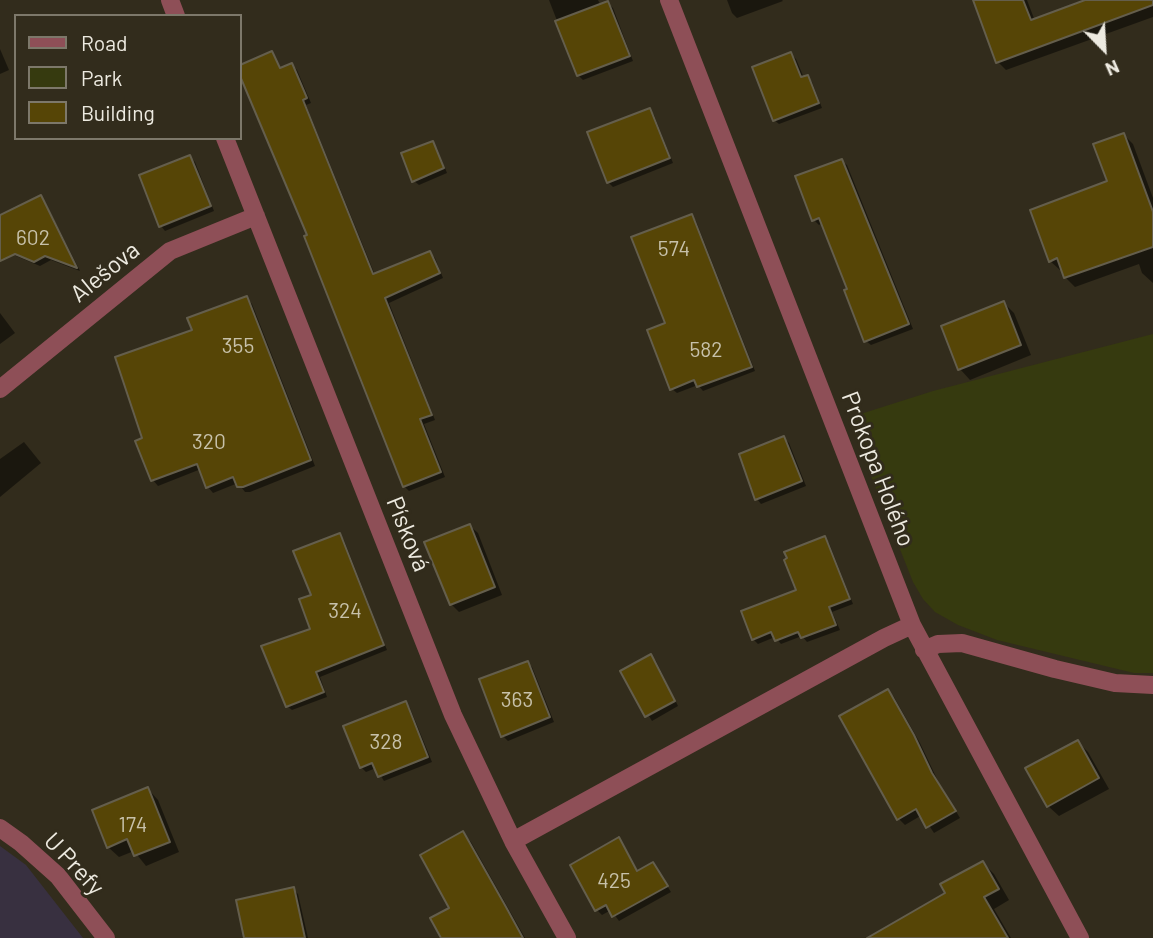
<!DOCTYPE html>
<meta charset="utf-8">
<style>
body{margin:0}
#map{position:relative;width:1153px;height:938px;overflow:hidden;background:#322c1c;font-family:Barlow,sans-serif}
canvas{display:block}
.legend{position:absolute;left:14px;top:14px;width:228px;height:126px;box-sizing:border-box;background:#322c1c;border:2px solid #7d786a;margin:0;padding:9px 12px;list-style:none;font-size:21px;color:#edeae0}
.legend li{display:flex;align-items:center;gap:14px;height:35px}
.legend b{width:35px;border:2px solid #7d786a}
.north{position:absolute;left:1069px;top:14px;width:70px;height:70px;-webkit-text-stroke:5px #322c1c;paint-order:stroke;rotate:156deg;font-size:19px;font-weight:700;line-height:28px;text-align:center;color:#edeae0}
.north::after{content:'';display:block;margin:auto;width:24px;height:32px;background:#edeae0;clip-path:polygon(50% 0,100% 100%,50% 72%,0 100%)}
</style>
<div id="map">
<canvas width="1153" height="938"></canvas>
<ul class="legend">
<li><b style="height:9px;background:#8e4f57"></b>Road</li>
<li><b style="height:19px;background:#363a0f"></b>Park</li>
<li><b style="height:19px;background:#564506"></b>Building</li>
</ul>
<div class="north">N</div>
</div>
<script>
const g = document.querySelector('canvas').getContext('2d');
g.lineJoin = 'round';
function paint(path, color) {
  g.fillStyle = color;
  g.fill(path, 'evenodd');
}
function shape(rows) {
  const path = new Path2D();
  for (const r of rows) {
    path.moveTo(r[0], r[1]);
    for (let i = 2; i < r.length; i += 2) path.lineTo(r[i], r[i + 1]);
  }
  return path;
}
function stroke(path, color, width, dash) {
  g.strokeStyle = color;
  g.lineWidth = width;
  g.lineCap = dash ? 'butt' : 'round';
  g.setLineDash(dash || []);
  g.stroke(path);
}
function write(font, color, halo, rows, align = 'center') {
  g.font = font + ' Barlow,sans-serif';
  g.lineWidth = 6;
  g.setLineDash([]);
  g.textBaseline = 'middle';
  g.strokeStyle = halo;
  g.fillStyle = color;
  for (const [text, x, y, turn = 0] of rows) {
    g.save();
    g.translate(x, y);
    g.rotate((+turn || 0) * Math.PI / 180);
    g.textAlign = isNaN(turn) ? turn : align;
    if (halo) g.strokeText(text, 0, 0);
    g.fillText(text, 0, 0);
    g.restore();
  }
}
paint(shape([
 [0,846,26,865,83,938,0,938]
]), '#383040');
paint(shape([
 [1153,334,1153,673,1134,673,997,640,958,625,935,612,923,599,913,582,848,418,933,391]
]), '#363a0f');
paint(shape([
 [549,0,598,0,601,6,608,3,613,8,633,61,583,80,578,75],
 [727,0,782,0,783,1,737,18,732,13],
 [975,0,1027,0,1035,21,1090,0,1153,0,1153,17,1006,70,998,62],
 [0,49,9,70,0,74],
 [272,53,282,69,292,65,297,70,311,103,306,105,375,275,430,253,435,258,443,278,389,303,435,420,424,424,445,477,409,491,404,486,309,236,240,71,240,67],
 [791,54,796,59,804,78,807,77,812,82,822,108,779,124,774,120],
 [649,110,654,115,673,163,613,187,608,182],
 [1124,135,1133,144,1153,198,1153,283,1142,273,1139,264,1075,287,1065,277,1063,269,1060,270,1050,261,1109,182],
 [433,143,437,148,447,173,419,185,414,181],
 [190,157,195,162,214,211,165,231,161,226],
 [842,161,847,165,913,329,871,345,866,341,849,290,823,223,819,225,814,220],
 [40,197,45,202,80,271,51,260,40,266,16,256,10,251,0,230,0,217],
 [691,216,696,221,755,371,703,391,698,385,677,393,672,389,667,324],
 [246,298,252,304,315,466,250,492,245,492,238,483,213,493,208,487,201,469,158,486,153,480,138,442,145,439,194,331],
 [1004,303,1014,313,1031,355,970,380,960,369],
 [0,313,15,333,0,344],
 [784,438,789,443,806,486,761,504,757,499],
 [24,442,41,463,0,497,0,459],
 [470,526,478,533,502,595,459,612,451,604],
 [339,535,344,540,387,650,320,677,327,697,292,710,287,706,312,630,313,596],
 [824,538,829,543,853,604,832,612,840,630,807,642,802,636,781,644,775,637,758,644,753,639,798,591],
 [651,656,656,661,678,706,652,721,622,672],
 [527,663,532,667,554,722,508,741,503,736],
 [888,691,894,697,920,743,938,781,960,818,934,833,922,815,905,825,899,819],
 [406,703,410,708,432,762,384,781,376,768,366,772,361,767],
 [1078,742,1088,752,1109,789,1059,816,1048,806],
 [148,789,158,800,179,852,146,866,134,851,119,857,108,847],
 [463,833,471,842,525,938,443,938,451,908],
 [618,839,638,872,653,864,671,892,619,921,611,910,602,915,597,910,572,866],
 [983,863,994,874,1009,900,994,909,1011,938,910,938,948,894],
 [293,889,298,894,308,938,246,938]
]), '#0007');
const building = shape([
 [973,0,1023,0,1031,20,1085,0,1153,0,1153,5,996,63,973,0],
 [608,1,630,56,577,76,555,21,608,1],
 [272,51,280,68,292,63,307,98,303,100,373,274,430,251,440,273,385,298,432,415,420,419,441,472,403,487,304,236,307,235,240,76,240,65,272,51],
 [791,52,801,77,808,75,819,103,773,121,752,67,791,52],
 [650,108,670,158,607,183,587,132,650,108],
 [1124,133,1153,212,1153,247,1064,278,1057,258,1049,262,1030,210,1107,181,1093,144,1124,133],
 [433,141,444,168,412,182,401,153,433,141],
 [190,155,211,206,159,227,139,175,190,155],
 [842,159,909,324,864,342,844,290,847,289,819,218,812,221,795,176,842,159],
 [41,195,77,268,45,256,34,262,15,254,0,261,0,215,41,195],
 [692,214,752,367,697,387,694,380,670,390,647,330,665,323,631,237,692,214],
 [247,296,311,460,243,487,237,487,233,477,206,488,197,464,151,481,135,441,142,438,115,357,192,330,187,318,247,296],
 [1004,301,1021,345,958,370,941,326,1004,301],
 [784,436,802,481,755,500,739,454,784,436],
 [470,524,495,587,450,605,424,542,470,524],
 [340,533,384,645,316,672,324,692,286,707,261,646,310,629,299,599,311,595,293,551,340,533],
 [825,536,850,599,829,607,836,625,801,638,798,632,775,641,771,632,752,640,741,611,796,590,784,560,787,558,784,552,825,536],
 [651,654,675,701,645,717,620,671,651,654],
 [528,661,550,717,501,737,479,679,528,661],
 [888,689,914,735,932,773,956,811,926,828,916,809,897,820,839,716,888,689],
 [406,701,428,757,378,777,372,763,360,768,343,726,406,701],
 [1078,740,1099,778,1047,807,1025,768,1078,740],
 [148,787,170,842,134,856,127,839,107,848,92,810,148,787],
 [463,831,506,907,523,938,441,938,430,918,449,908,420,855,463,831],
 [619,837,637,871,653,862,668,886,612,917,606,905,595,911,570,865,619,837],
 [983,861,999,889,984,897,1008,938,867,938,945,893,940,884,983,861],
 [294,887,305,938,244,938,236,900,294,887]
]);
paint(building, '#564506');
stroke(building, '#645e4c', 2);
stroke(shape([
 [170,0,176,16],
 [669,0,912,625,1080,938],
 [225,138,453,715,513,841,567,938],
 [0,389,170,251,256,216],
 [924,650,938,644,962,643,1055,669,1115,683,1153,685],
 [0,828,21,843,58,876,106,938],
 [513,841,884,638,912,625]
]), '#8e4f57', 18);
write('21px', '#c7c1aa', null, [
 ["602",33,238],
 ["574",674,249],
 ["355",238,346],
 ["582",706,350],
 ["320",209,442],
 ["324",345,611],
 ["363",517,700],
 ["328",386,742],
 ["174",133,825],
 ["425",614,881]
]);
write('24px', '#edeae0', '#322c1c', [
 ["Alešova",105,272,-39],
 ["Prokopa Holého",878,469,69],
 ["Písková",408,534,68],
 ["U Prefy",74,864,47]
]);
</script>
